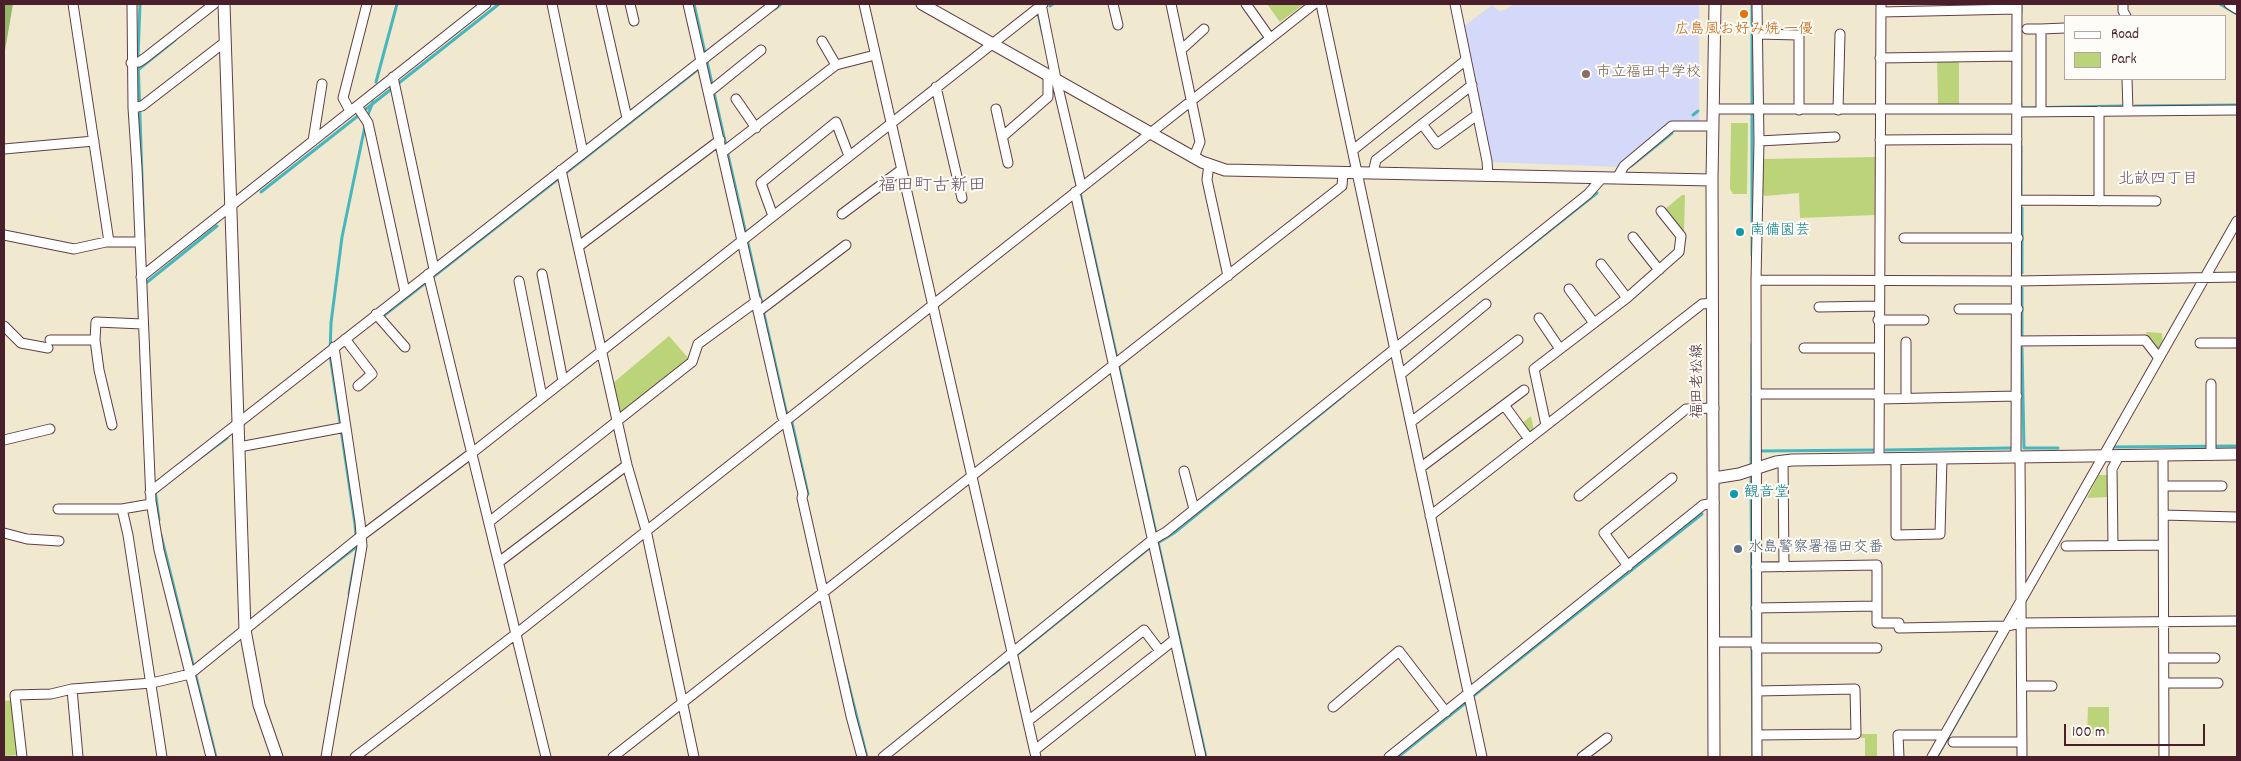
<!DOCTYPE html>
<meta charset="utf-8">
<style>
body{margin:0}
#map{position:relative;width:2241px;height:761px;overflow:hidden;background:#f0e9d0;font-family:Dekko,sans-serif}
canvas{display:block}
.frame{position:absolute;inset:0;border:5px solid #4a1f2b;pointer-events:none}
.legend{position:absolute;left:2064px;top:15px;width:162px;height:65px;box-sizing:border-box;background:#fdfcf7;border:1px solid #b5a4a5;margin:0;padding:6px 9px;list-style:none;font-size:15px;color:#4a1f2b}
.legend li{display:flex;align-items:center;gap:10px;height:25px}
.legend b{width:25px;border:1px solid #b5a4a5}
.scale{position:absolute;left:2064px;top:724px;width:141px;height:22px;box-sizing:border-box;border:2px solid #4a1f2b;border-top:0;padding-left:6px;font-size:15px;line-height:18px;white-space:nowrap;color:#4a1f2b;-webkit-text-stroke:4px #fdfcf7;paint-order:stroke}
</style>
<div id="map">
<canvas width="2241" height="761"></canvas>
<div class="frame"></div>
<ul class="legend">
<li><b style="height:6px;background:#fff"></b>Road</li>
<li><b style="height:14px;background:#bbd479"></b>Park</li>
</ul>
<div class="scale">100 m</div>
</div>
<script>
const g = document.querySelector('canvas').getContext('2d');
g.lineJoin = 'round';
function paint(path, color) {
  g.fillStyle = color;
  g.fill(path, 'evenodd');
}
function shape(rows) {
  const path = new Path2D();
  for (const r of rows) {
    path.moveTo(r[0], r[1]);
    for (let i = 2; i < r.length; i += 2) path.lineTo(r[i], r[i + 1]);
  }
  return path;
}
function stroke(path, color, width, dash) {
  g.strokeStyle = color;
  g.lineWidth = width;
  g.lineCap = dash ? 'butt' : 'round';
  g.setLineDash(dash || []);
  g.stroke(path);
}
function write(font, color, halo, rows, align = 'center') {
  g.font = font + ' Dekko,"Klee One",sans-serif';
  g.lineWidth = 4;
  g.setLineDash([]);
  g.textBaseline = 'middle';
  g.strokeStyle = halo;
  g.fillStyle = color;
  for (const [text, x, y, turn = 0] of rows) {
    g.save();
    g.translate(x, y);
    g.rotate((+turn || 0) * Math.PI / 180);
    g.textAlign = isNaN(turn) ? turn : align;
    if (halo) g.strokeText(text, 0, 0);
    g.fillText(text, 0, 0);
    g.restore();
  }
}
paint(shape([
 [1514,4,1699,4,1699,122,1672,123,1619,167,1490,162,1463,27,1492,5,1499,11,1505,10]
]), '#d4d8f9');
paint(shape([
 [1267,4,1304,4,1280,22],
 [1937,60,1959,60,1959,104,1938,104],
 [1731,123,1748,123,1747,194,1733,194,1730,189],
 [1877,157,1876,215,1800,218,1799,193,1765,196,1760,192,1762,159],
 [1682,195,1685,195,1684,234,1665,209],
 [2146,332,2162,333,2163,346,2158,352,2148,340],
 [669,336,689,359,620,415,613,383],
 [1531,416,1534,431,1529,435,1521,424],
 [2099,475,2107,475,2108,497,2087,498],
 [13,700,18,755,4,756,4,701],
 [2088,707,2109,707,2109,734,2087,734],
 [1861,734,1877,734,1877,757,1865,757,1865,738,1861,738]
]), '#bbd479');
paint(shape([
 [4,4,13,4,4,56]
]), '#94b669');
stroke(shape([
 [140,4,138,58,144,236],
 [694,4,786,411,792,422,808,494,806,496],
 [2220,4,2237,14],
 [1050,6,1053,4],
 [775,9,781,4],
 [2021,13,2021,4],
 [1035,14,1038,13,1043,35],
 [1241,56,1264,38],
 [139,69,175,40],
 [376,82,397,4],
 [1752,103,1752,4],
 [2021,104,2021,108,2122,106],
 [2135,106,2237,105],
 [366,109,499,4],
 [1752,114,1752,255],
 [1693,115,1698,111],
 [367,117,373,102],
 [2021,146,2021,195],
 [1631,166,1672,133],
 [1073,170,1077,186],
 [261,192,359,115],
 [1080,192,1206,757],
 [1515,258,1597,193],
 [2022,273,2022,208],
 [146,283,217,226],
 [2022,288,2022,335],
 [382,317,701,67],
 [2022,348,2024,448,2058,448],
 [2114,445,2113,447,2237,446],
 [1886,450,2010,448],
 [1760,451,1873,450],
 [197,460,227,438],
 [1751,466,1752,344],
 [1751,477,1752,635],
 [155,490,159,520],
 [161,535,216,757],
 [349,594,357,549,355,524,330,355,331,323,342,237,365,126],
 [284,603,356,547],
 [1752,646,1753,757],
 [844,666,867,757],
 [993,674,1148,549,1174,533,1344,395],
 [1472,697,1702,514],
 [1398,757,1468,701],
 [1937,757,1991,662]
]), '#47b7bd', 3);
const street = shape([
 [73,4,109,242],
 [132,4,133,108,137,168,151,501,159,550,211,757],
 [552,4,583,153],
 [601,4,627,118],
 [630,4,634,21],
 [688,4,782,416,787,425,803,494,802,498,851,716,862,757],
 [864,4,1036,757],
 [1041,4,1056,79,1081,185],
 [1113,4,1118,25],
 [1171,4,1200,142,1194,157],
 [1246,4,1270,38],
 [1321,4,1482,757],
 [1455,4,1487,161,1488,176],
 [1757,4,1759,141,1756,280,1757,757],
 [2123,4,2123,11,2126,16],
 [2229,4,2237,9],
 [1881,12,2017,9],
 [2027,29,2041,29],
 [1757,34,1799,35,1799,110],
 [822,41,836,65],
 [1181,50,1204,29],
 [1880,58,2017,56],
 [131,63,139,62,145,58,214,4],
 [393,77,434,269],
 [2127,79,2128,111],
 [936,87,962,198],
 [709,92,761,50],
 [736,99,756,128],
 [357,106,368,123,405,292],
 [133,108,142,106,225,42],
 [996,109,1008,163],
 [1714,109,2017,109],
 [1838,110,1840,34],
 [350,111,343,98,367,4],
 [2099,111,2099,201],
 [2017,112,2237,110],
 [2041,112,2041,29,2065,28],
 [1422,124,1437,144,1477,115],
 [1002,137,1048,97,1048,75],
 [1880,140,2017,139],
 [313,141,322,84],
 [1759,141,1835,137],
 [4,149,94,141],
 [1353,150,1466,60],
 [723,152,836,65,875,55],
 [1209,164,1207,180,1228,276],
 [561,170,627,465,646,530,694,757],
 [1373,173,1376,160,1472,85],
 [1617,178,1624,166,1672,126,1713,126],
 [1075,192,1201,757],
 [2018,200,2156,201],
 [842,214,901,170],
 [773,216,761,183,836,122,849,156],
 [4,235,74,249,106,242,140,242],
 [1633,237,1659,270],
 [1904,238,2018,238],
 [579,246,720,140],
 [1601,264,1627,298],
 [428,274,546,757],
 [542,274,563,381],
 [141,277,486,4],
 [1756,280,2018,281,2237,277],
 [519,281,542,397],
 [1569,289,1594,323],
 [1819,307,1879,306],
 [1959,309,2018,309],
 [759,311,846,245],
 [376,314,405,347],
 [1539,318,1560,349],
 [1878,320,1924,320],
 [4,326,21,343,48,348],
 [345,339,372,374,358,386],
 [50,340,95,340],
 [2017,341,2145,340,2159,358],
 [2200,343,2237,343],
 [1804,348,1879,348],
 [1401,374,1486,304],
 [1756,394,1879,394],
 [1906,398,1906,342],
 [1879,399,2017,396],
 [1504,405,1529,439],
 [1411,422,1518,340],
 [112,425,99,370,95,340,96,322,143,324],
 [1546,425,1534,369,1627,298,1679,252,1681,236,1661,211],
 [4,440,50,429],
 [239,447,346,427],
 [2163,455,2164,757],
 [2211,455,2211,384],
 [2016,457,2017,4],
 [2020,457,2022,757],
 [1879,459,1881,4],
 [1896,459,1896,535,1940,534,1942,458],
 [1783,461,1784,567],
 [1420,468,1524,390],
 [1184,471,1194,509],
 [2163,486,2222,486],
 [150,492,774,4],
 [1579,496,1686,409,1714,408],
 [58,509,122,509,151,504],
 [122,509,128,535,162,757],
 [2163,515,2237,517],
 [1430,516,1702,304,1713,303],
 [489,522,692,362,698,344,757,301],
 [4,533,27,539,59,541],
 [2113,545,2112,469,2119,456],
 [2066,546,2163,545],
 [499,562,627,465],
 [1628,566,1604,533,1672,478],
 [1756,567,1877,565,1877,623,1899,623,1899,628,2007,626,2021,623,2237,621],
 [1756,608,1877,606],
 [1714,642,1756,642],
 [1756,648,1877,648],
 [2164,658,2215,658],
 [2164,683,2218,683],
 [2022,686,2052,686],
 [72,689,78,757],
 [1757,691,1855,689,1856,734,1757,735],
 [1333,707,1399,651,1446,712],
 [1028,721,1144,630,1160,651],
 [1953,742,2022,742],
 [1035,750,1174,640],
 [22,757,15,695,51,694,72,689,152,683,190,674,361,536,472,453,1043,4],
 [326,757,362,546,360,522,334,347],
 [355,757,517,633,1314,4],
 [613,757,1342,186,1343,173],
 [883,757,1152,540,1166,532,1588,194,1602,178],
 [1389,757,1703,505,1714,503],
 [1582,757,1607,738],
 [1899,757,1898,735,1944,735],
 [1932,757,2237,221]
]);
const secondary = shape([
 [224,4,245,630,259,705,277,757],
 [922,4,1202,162,1225,170,1712,180],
 [1714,478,1739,474,1776,462,1792,460,2237,454],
 [1714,757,1712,180,1715,4]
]);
stroke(street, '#633d44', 11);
stroke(secondary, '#633d44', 13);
stroke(street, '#fff', 9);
stroke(secondary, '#fff', 11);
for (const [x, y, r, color] of [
 [1744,14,5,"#e8710a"],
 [1586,74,5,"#8d6e63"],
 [1740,232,5,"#0f9aa8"],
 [1734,494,5,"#0f9aa8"],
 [1738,549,5,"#5c6f8a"]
]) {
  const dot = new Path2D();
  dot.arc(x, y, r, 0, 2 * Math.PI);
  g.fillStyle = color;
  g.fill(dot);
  stroke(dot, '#fdfcf7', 2);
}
write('15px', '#c56008', '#fdfcf7', [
 ["広島風お好み焼 一優",1744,31]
]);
write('15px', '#785e54', '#fdfcf7', [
 ["市立福田中学校",1596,74]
], 'left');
write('15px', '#0d838f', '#fdfcf7', [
 ["南備園芸",1750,232],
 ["観音堂",1744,494]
], 'left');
write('15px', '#4a1f2b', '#fdfcf7', [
 ["福田老松線",1699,381,-90]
]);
write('15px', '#4e5e75', '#fdfcf7', [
 ["水島警察署福田交番",1748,549]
], 'left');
write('16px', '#6f5168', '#fdfcf7', [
 ["北畝四丁目",2158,181]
]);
write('18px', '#6f5168', '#fdfcf7', [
 ["福田町古新田",932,188]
]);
</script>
